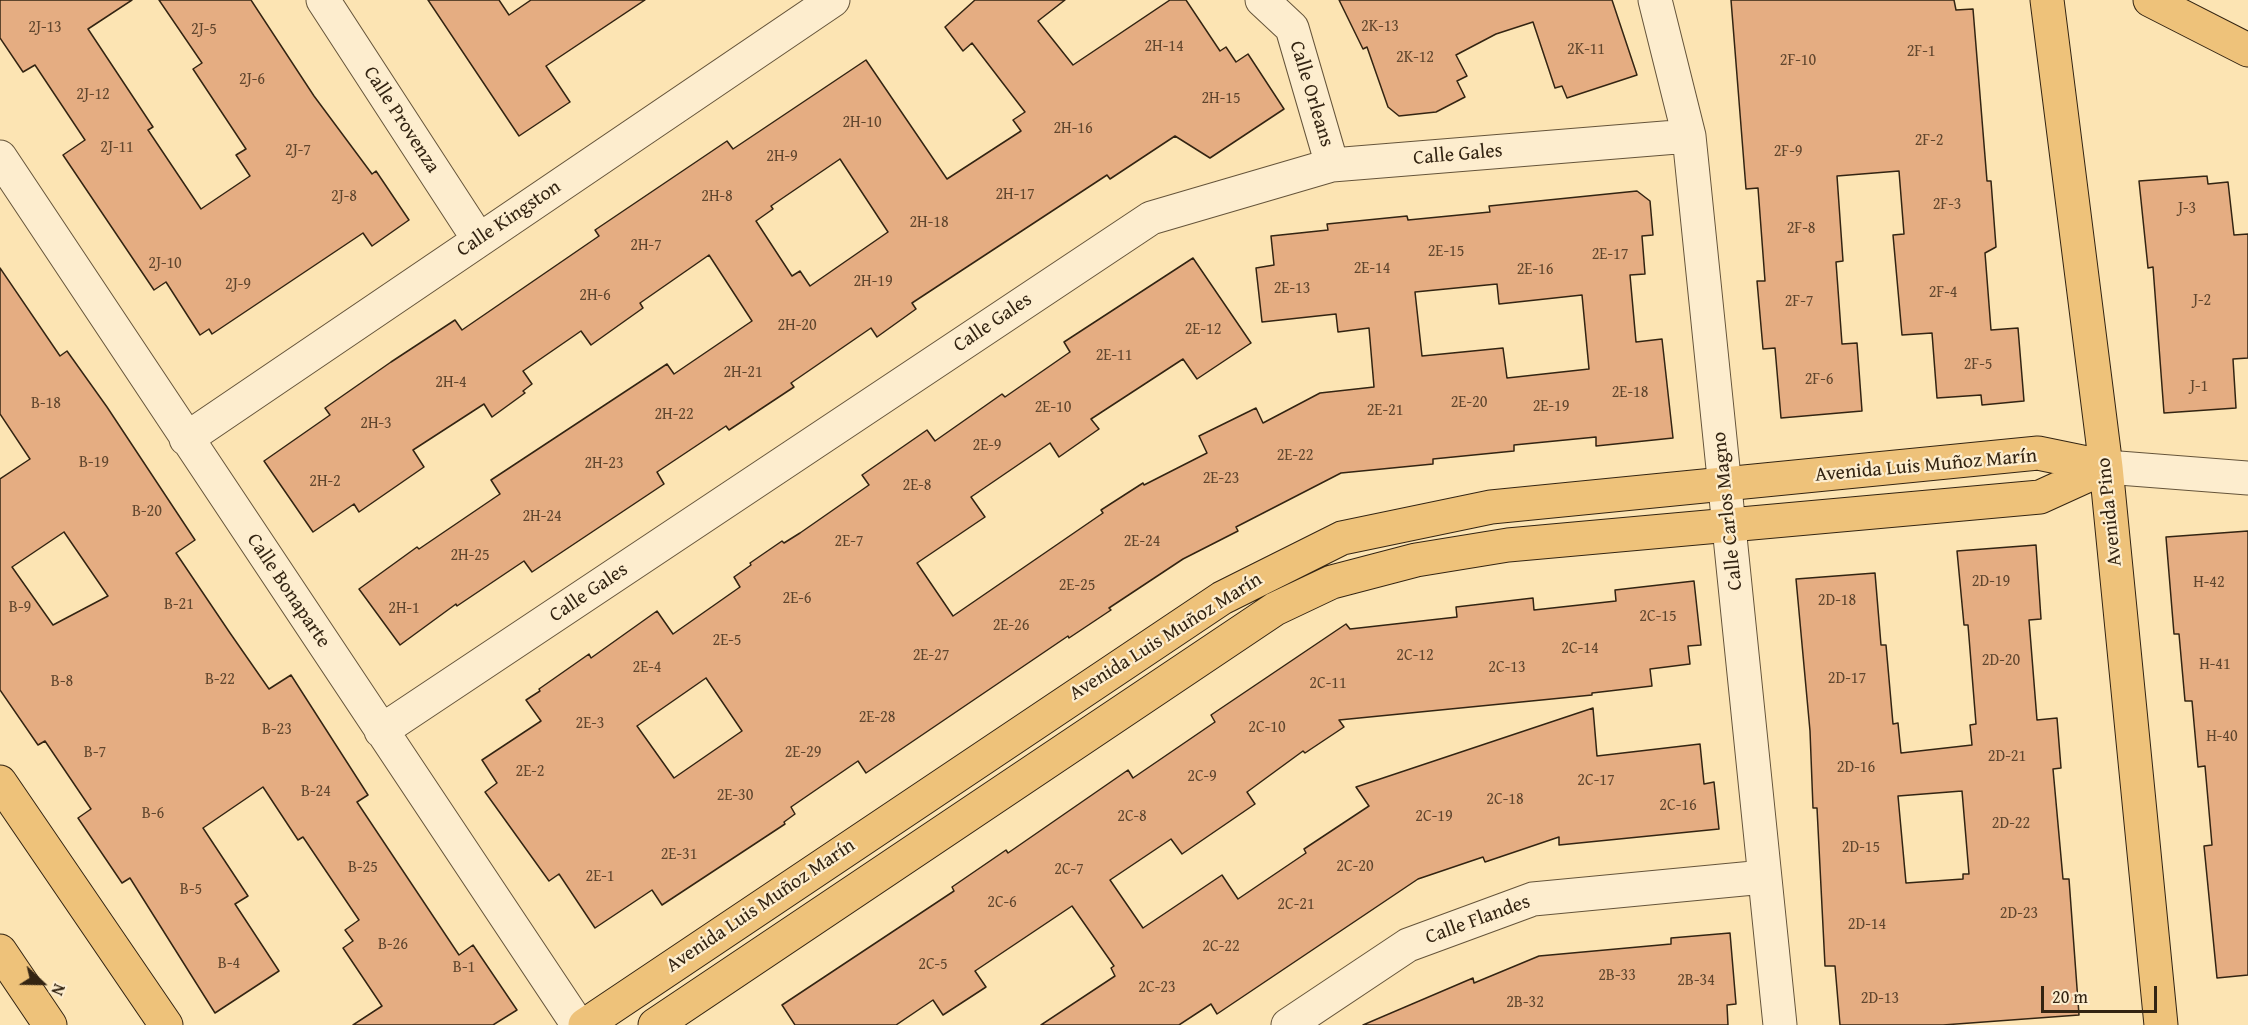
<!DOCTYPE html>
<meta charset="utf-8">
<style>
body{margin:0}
#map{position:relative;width:2248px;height:1025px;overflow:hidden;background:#fce4b3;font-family:"Gentium Book Plus",serif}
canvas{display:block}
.north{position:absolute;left:12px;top:953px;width:60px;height:60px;-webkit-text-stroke:4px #fdedce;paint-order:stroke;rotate:112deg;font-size:16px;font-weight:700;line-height:24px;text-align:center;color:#332412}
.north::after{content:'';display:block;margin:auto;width:21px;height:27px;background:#332412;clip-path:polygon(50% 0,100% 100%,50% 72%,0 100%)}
.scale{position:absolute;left:2041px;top:986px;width:116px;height:27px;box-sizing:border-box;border:3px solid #332412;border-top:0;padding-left:8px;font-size:18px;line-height:21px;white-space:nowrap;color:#332412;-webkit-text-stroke:4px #fdedce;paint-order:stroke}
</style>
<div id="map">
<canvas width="2248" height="1025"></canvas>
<div class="north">N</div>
<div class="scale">20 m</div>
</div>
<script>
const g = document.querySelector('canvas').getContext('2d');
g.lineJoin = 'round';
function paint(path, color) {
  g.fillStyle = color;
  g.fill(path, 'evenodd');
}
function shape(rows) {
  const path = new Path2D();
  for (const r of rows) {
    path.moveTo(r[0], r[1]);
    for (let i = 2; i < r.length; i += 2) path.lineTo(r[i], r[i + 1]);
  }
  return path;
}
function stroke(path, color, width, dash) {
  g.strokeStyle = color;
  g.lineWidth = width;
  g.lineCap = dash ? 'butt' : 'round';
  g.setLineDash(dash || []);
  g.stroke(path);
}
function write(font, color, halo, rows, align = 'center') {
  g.font = font + ' "Gentium Book Plus",serif';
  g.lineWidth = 4.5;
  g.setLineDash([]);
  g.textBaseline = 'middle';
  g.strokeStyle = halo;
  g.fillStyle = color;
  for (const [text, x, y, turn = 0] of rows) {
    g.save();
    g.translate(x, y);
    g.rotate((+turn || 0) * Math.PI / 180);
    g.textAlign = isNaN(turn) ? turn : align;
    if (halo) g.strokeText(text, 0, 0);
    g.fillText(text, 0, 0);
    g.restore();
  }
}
const building = shape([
 [0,0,132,0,88,29,153,127,148,130,201,209,250,176,236,155,246,149,193,69,202,63,159,0,251,0,314,96,372,174,376,171,409,220,372,246,363,233,212,334,209,329,200,335,166,282,154,290,63,155,85,140,35,65,23,72,0,38,0,0],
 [428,0,499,0,509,15,531,0,645,0,546,66,570,102,519,136,428,0],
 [975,0,1065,0,1038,21,1073,65,1170,0,1186,0,1220,51,1226,47,1236,62,1248,54,1284,109,1210,158,1175,136,1110,179,1107,175,912,303,916,309,877,337,871,328,791,383,794,387,729,430,726,426,657,472,664,484,532,572,524,561,457,606,456,604,400,645,359,589,417,547,419,549,500,494,491,480,667,364,674,374,752,321,709,255,640,303,643,308,591,345,581,331,523,371,532,384,523,391,525,393,492,417,484,404,413,450,424,467,359,512,354,504,313,532,264,461,330,415,325,408,391,362,455,320,462,330,599,236,595,230,727,141,733,149,866,60,947,179,1021,131,1013,120,1025,112,972,43,963,51,945,27,975,0],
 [840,159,888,232,810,286,800,271,792,276,756,221,773,209,771,206,840,159],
 [1339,0,1612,0,1637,75,1567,98,1562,86,1555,88,1533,22,1496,34,1456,55,1467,76,1457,81,1465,97,1436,112,1399,116,1388,107,1367,47,1363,49,1339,0],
 [1731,0,1954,0,1956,10,1973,9,1987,181,1991,181,1996,247,1985,253,1991,330,2018,328,2024,401,1982,405,1981,395,1937,398,1932,333,1902,335,1893,235,1904,234,1899,171,1837,176,1843,261,1836,262,1842,344,1857,343,1862,411,1781,418,1775,348,1763,349,1757,281,1765,281,1758,188,1746,189,1731,0],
 [2207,176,2208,184,2228,182,2234,235,2248,234,2248,358,2233,359,2236,408,2164,413,2153,267,2148,268,2139,181,2207,176],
 [1637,191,1650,201,1653,235,1642,236,1645,274,1630,275,1636,342,1662,339,1673,438,1596,446,1596,437,1514,445,1514,451,1433,459,1433,464,1341,473,1236,527,1238,531,1183,559,1109,608,1111,610,1069,638,1068,636,866,773,858,761,791,807,795,814,784,822,785,824,662,905,652,890,595,928,559,874,549,881,485,792,497,783,482,760,541,721,526,700,540,691,539,689,589,654,591,658,657,611,673,634,740,587,734,577,751,565,750,563,782,541,784,543,800,533,869,485,862,475,927,430,935,441,1002,394,1005,397,1070,352,1064,342,1193,258,1251,343,1197,379,1183,359,1091,419,1099,429,1059,457,1050,443,971,497,985,517,917,563,953,616,1103,513,1101,510,1143,483,1144,485,1207,453,1199,436,1256,408,1263,423,1320,393,1374,387,1369,328,1338,332,1336,314,1262,322,1256,268,1274,265,1271,236,1328,230,1327,224,1407,216,1408,220,1490,212,1489,206,1637,191],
 [1497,284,1499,304,1582,295,1589,369,1507,378,1503,348,1422,356,1415,292,1497,284],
 [706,678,742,731,674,778,637,726,706,678],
 [0,268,60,356,67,351,107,407,195,540,176,553,230,633,269,689,291,675,368,795,357,802,459,955,473,945,517,1010,493,1025,353,1025,382,1006,343,948,353,941,345,930,359,920,303,837,298,840,263,787,203,828,248,896,235,904,279,971,215,1013,130,878,122,883,78,818,91,809,45,741,38,745,0,690,0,479,30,459,0,414,0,268],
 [64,532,108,596,53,625,12,567,64,532],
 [2248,531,2248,975,2217,978,2204,846,2212,845,2205,766,2198,767,2192,701,2185,701,2179,634,2174,634,2166,537,2248,531],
 [2036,545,2041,619,2029,620,2037,720,2057,718,2061,768,2053,769,2063,879,2069,879,2079,1015,1943,1025,1840,1025,1835,966,1825,966,1817,808,1813,808,1810,731,1796,579,1875,573,1881,645,1886,645,1893,724,1898,723,1901,753,1972,745,1970,725,1976,724,1968,625,1964,625,1957,551,2036,545],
 [1962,791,1969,874,1963,874,1963,879,1906,883,1898,796,1962,791],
 [1694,581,1701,645,1688,646,1690,664,1650,669,1652,686,1592,693,1592,695,1339,720,1344,727,1305,753,1303,751,1247,792,1255,804,1182,854,1171,839,1110,880,1143,928,1222,875,1238,899,1306,853,1304,849,1369,806,1356,787,1593,708,1597,756,1700,744,1704,784,1714,782,1719,829,1559,845,1559,837,1485,862,1483,857,1418,879,1217,1014,1211,1004,1179,1025,1041,1025,1115,976,1111,968,1114,966,1072,906,975,971,986,987,943,1015,933,1000,896,1025,795,1025,782,1005,954,891,952,887,1006,850,1008,853,1128,770,1133,778,1215,722,1211,715,1346,624,1350,629,1457,617,1456,607,1533,598,1534,610,1616,601,1615,590,1694,581],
 [1730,933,1736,1004,1727,1005,1728,1025,1363,1025,1473,978,1474,983,1539,956,1671,944,1671,938,1730,933]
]);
paint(building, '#e5ad82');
stroke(building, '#332412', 1.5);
const minor = shape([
 [323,0,479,240],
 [1262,0,1292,28,1332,165],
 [1655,0,1689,136,1780,1025],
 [0,157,578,1025],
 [186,439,833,0],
 [2106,467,2248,478],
 [381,731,1151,218,1332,165,1689,136],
 [1288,1025,1408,945,1533,899,1764,877]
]);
const primary = shape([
 [2047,0,2106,467,2161,1025],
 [0,782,166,1025],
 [0,951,50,1025],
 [585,1025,1222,598,1342,538,1491,507,2038,453,2106,467],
 [655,1025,1275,609,1332,582,1416,560,1508,545,2040,497,2106,467]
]);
const motorway = shape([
 [2150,0,2248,50]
]);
stroke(minor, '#65543a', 35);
stroke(primary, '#332412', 35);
stroke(motorway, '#332412', 35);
stroke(minor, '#fdedce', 33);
stroke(primary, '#eec27a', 33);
stroke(motorway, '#eec27a', 33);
write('16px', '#60462e', null, [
 ["2K-13",1380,27],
 ["2J-13",45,28],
 ["2J-5",204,30],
 ["2H-14",1164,47],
 ["2K-11",1586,50],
 ["2F-1",1921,52],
 ["2K-12",1415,58],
 ["2F-10",1798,61],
 ["2J-6",252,80],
 ["2J-12",93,95],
 ["2H-15",1221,99],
 ["2H-10",862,123],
 ["2H-16",1073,129],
 ["2F-2",1929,141],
 ["2J-11",117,148],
 ["2J-7",298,151],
 ["2F-9",1788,152],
 ["2H-9",782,157],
 ["2H-17",1015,195],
 ["2J-8",344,197],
 ["2H-8",717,197],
 ["2F-3",1947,205],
 ["J-3",2187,209],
 ["2H-18",929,223],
 ["2F-8",1801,229],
 ["2H-7",646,246],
 ["2E-15",1446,252],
 ["2E-17",1610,255],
 ["2J-10",165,264],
 ["2E-14",1372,269],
 ["2E-16",1535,270],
 ["2H-19",873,282],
 ["2J-9",238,285],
 ["2E-13",1292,289],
 ["2F-4",1943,293],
 ["2H-6",595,296],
 ["J-2",2202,301],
 ["2F-7",1799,302],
 ["2H-20",797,326],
 ["2E-12",1203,330],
 ["2E-11",1114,356],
 ["2F-5",1978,365],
 ["2H-21",743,373],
 ["2F-6",1819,380],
 ["2H-4",451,383],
 ["J-1",2199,387],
 ["2E-18",1630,393],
 ["2E-20",1469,403],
 ["B-18",46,404],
 ["2E-19",1551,407],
 ["2E-10",1053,408],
 ["2E-21",1385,411],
 ["2H-22",674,415],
 ["2H-3",376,424],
 ["2E-9",987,446],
 ["2E-22",1295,456],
 ["B-19",94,463],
 ["2H-23",604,464],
 ["2E-23",1221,479],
 ["2H-2",325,482],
 ["2E-8",917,486],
 ["B-20",147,512],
 ["2H-24",542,517],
 ["2E-7",849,542],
 ["2E-24",1142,542],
 ["2H-25",470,556],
 ["2D-19",1991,582],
 ["H-42",2209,583],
 ["2E-25",1077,586],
 ["2E-6",797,599],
 ["2D-18",1837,601],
 ["B-21",179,605],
 ["B-9",20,608],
 ["2H-1",404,609],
 ["2C-15",1658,617],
 ["2E-26",1011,626],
 ["2E-5",727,641],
 ["2C-14",1580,649],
 ["2E-27",931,656],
 ["2C-12",1415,656],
 ["2D-20",2001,661],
 ["H-41",2215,665],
 ["2E-4",647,668],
 ["2C-13",1507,668],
 ["2D-17",1847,679],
 ["B-22",220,680],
 ["B-8",62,682],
 ["2C-11",1328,684],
 ["2E-28",877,718],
 ["2E-3",590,724],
 ["2C-10",1267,728],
 ["B-23",277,730],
 ["H-40",2222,737],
 ["B-7",95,753],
 ["2E-29",803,753],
 ["2D-21",2007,757],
 ["2D-16",1856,768],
 ["2E-2",530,772],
 ["2C-9",1202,777],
 ["2C-17",1596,781],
 ["B-24",316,792],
 ["2E-30",735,796],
 ["2C-18",1505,800],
 ["2C-16",1678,806],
 ["B-6",153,814],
 ["2C-8",1132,817],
 ["2C-19",1434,817],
 ["2D-22",2011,824],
 ["2D-15",1861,848],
 ["2E-31",679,855],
 ["2C-20",1355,867],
 ["B-25",363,868],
 ["2C-7",1069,870],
 ["2E-1",600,877],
 ["B-5",191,890],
 ["2C-6",1002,903],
 ["2C-21",1296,905],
 ["2D-23",2019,914],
 ["2D-14",1867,925],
 ["B-26",393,945],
 ["2C-22",1221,947],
 ["B-4",229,964],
 ["2C-5",933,965],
 ["B-1",464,968],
 ["2B-33",1617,976],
 ["2B-34",1696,981],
 ["2C-23",1157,988],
 ["2D-13",1880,999],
 ["2B-32",1525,1003]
]);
write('20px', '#332412', '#fdedce', [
 ["Calle Orleans",1311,94,73],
 ["Calle Provenza",401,120,57],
 ["Calle Gales",1458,155,-5],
 ["Calle Kingston",509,219,-34],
 ["Calle Gales",993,323,-34],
 ["Avenida Luis Muñoz Marín",1926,466,-5],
 ["Calle Carlos Magno",1728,511,-96],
 ["Avenida Pino",2110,512,-96],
 ["Calle Bonaparte",288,591,56],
 ["Calle Gales",589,593,-34],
 ["Avenida Luis Muñoz Marín",1166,637,-32],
 ["Avenida Luis Muñoz Marín",761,906,-34],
 ["Calle Flandes",1478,920,-20]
]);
</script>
